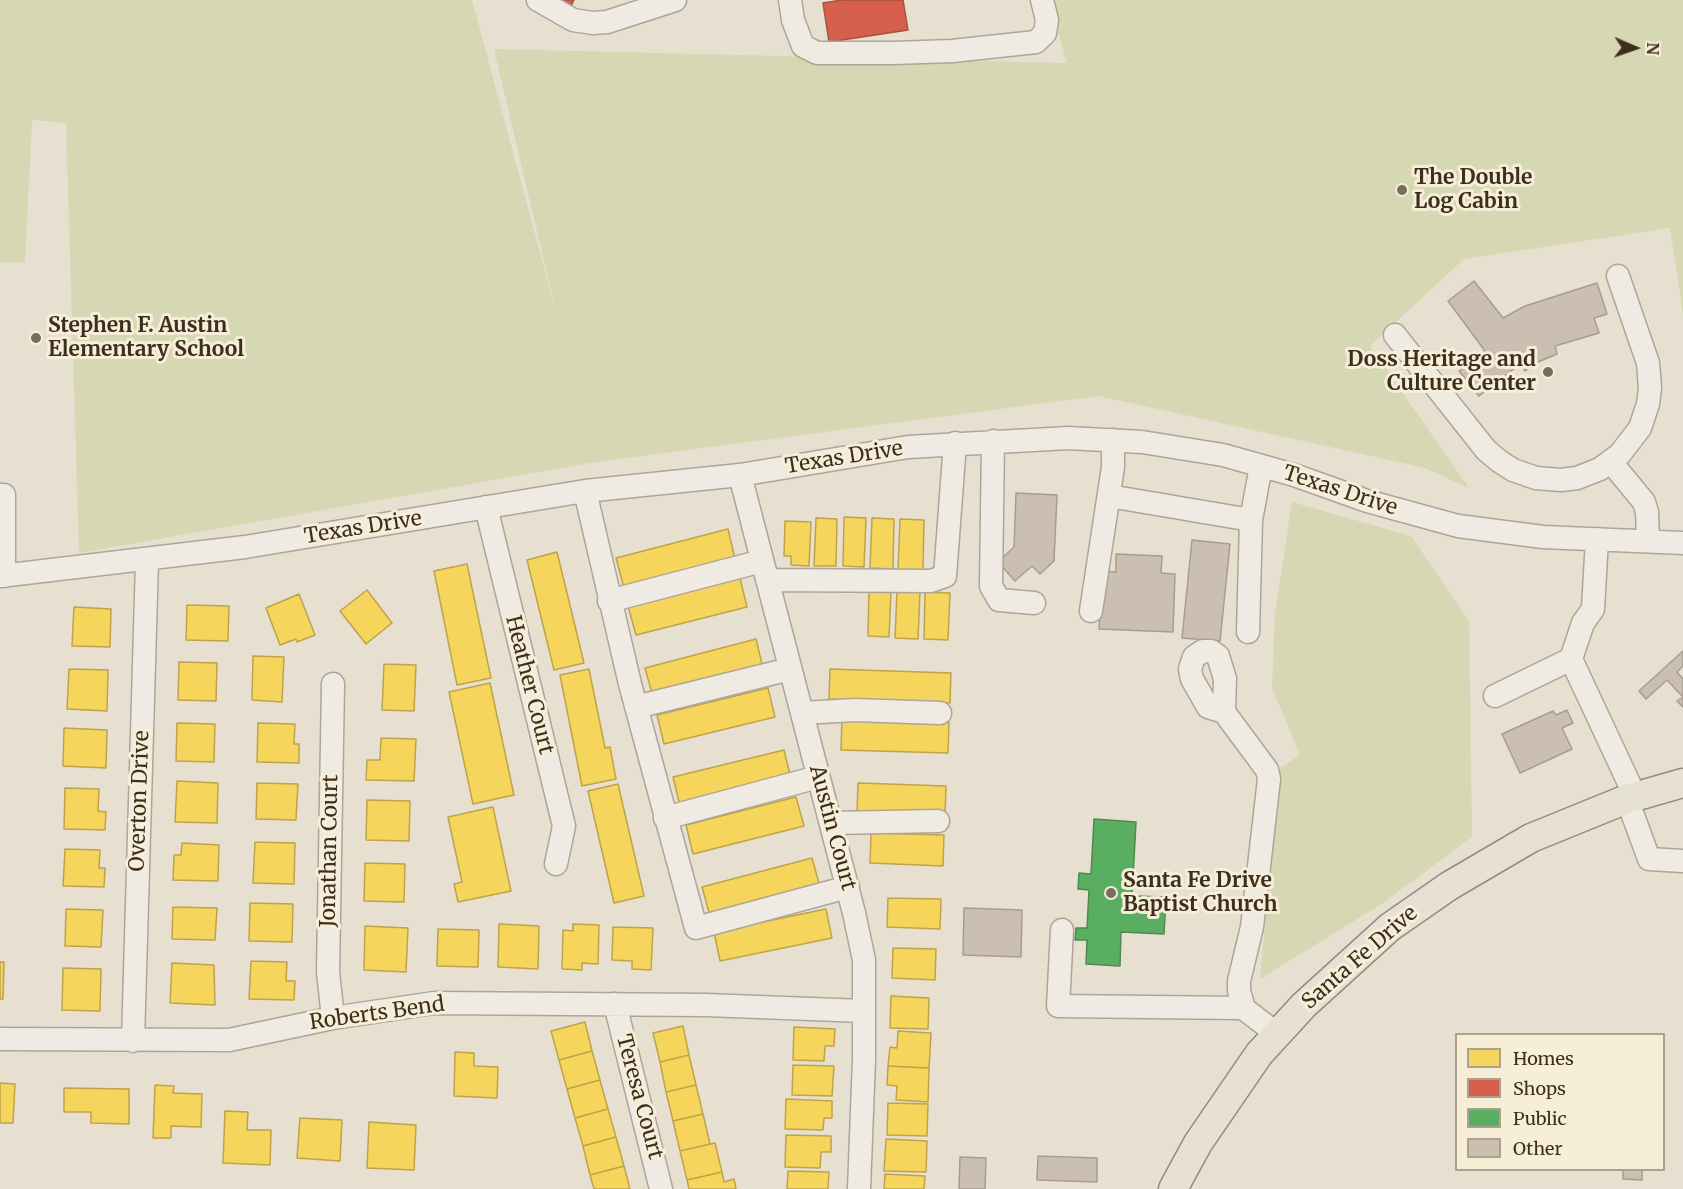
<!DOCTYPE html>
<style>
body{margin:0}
#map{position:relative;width:1683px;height:1189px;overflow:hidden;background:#e7e0d1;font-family:Merriweather,serif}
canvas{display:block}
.legend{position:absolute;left:1455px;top:1033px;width:210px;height:138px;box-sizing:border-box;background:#f7eed8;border:2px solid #ada18e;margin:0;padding:8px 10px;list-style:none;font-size:18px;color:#3d2e20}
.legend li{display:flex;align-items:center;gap:12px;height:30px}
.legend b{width:30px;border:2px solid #ada18e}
.north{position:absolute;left:1605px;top:18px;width:60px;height:60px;-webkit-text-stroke:4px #f7eed8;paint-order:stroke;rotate:92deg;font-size:16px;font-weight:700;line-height:24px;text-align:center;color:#3d2e20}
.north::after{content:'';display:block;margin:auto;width:21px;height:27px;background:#3d2e20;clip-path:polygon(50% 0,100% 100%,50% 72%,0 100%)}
</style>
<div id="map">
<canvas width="1683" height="1189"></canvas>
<ul class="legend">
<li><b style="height:16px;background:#f6d55c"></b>Homes</li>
<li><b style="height:16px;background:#d6604d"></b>Shops</li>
<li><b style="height:16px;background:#5aae61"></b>Public</li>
<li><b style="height:16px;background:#cbbfb2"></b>Other</li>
</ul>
<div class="north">N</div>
</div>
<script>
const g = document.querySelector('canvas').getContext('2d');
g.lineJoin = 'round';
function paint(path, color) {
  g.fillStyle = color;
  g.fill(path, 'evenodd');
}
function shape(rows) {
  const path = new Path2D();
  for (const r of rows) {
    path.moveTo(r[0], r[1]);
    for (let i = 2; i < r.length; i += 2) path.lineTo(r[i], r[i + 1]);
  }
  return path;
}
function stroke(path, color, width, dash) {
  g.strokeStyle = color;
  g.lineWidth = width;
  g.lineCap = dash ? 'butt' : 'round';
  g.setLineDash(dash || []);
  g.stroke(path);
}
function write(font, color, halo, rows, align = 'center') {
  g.font = font + ' Merriweather,serif';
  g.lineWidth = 6;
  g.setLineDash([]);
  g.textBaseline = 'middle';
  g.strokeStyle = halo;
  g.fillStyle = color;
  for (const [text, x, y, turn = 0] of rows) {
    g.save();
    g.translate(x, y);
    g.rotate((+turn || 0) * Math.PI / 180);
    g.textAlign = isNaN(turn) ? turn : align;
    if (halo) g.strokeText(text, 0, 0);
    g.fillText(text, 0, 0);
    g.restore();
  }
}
paint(shape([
 [0,0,472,0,557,316,494,49,1067,63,1049,0,1683,0,1683,314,1670,228,1464,259,1370,346,1469,488,1425,468,1099,396,596,462,79,553,66,123,32,120,25,262,0,262],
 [1292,502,1411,536,1469,621,1472,837,1380,905,1260,979,1273,836,1275,771,1300,755,1272,688,1275,613]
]), '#d6d7b3');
const homes = shape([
 [844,517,866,518,864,567,843,566,844,517],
 [816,518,837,519,836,566,814,566,816,518],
 [872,518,894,519,893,569,870,568,872,518],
 [900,519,924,520,923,571,898,570,900,519],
 [785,521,811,522,809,566,791,565,791,556,784,556,785,521],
 [728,529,735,559,624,588,616,558,728,529],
 [557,552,584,663,554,670,527,560,557,552],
 [467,564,491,678,457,685,434,571,467,564],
 [740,578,747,607,636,635,628,606,740,578],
 [367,590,392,623,366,644,340,611,367,590],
 [869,590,891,590,889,637,868,636,869,590],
 [897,591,920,592,918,639,895,638,897,591],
 [925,592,950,593,948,640,924,639,925,592],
 [299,594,315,635,297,642,296,639,280,645,266,608,299,594],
 [187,605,229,606,228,641,186,640,187,605],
 [74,607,111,609,110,647,72,646,74,607],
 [756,639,763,668,653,697,645,668,756,639],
 [253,656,284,657,282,702,252,700,253,656],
 [179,662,217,663,216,701,178,700,179,662],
 [384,664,416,665,414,711,382,710,384,664],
 [69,669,108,670,107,711,67,709,69,669],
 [589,669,605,748,610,747,616,779,582,786,560,675,589,669],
 [830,669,951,673,950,703,829,699,830,669],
 [490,683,514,795,473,804,449,692,490,683],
 [768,688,775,717,664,744,657,715,768,688],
 [842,719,949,722,948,753,841,750,842,719],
 [177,723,215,724,214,762,176,761,177,723],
 [258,723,295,724,294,744,299,744,299,763,257,762,258,723],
 [64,728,107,730,106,768,63,766,64,728],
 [381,738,416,739,414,781,366,780,367,760,380,760,381,738],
 [784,750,791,779,680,806,673,777,784,750],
 [177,781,218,783,217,823,175,822,177,781],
 [257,783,298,784,296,820,256,819,257,783],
 [858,783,946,786,945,816,857,813,858,783],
 [618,784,644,896,614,903,588,791,618,784],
 [65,788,99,789,98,811,106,812,105,830,64,829,65,788],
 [796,797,804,826,693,854,686,825,796,797],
 [367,800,410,801,409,841,366,840,367,800],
 [493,807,511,891,458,902,454,884,462,882,448,817,493,807],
 [871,833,944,835,943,866,870,863,871,833],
 [255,842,295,843,294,884,253,883,255,842],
 [182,843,219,845,218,881,173,880,174,855,181,855,182,843],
 [65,849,100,850,99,868,105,868,104,887,63,886,65,849],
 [812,858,820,887,710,916,702,887,812,858],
 [365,863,405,864,404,902,364,901,365,863],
 [888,898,941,899,940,929,887,927,888,898],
 [250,903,293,904,292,942,249,941,250,903],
 [173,907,217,908,215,940,172,939,173,907],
 [66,909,103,910,101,947,65,946,66,909],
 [826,909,832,938,720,961,714,932,826,909],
 [499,924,539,926,538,969,498,967,499,924],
 [573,924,599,925,598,964,582,963,582,970,562,969,563,930,573,931,573,924],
 [365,926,408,928,406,972,364,970,365,926],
 [613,927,653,928,651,970,632,969,632,961,612,960,613,927],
 [438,929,479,930,478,967,437,966,438,929],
 [893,948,936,949,935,980,892,978,893,948],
 [251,961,287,962,286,981,295,981,294,1000,249,999,251,961],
 [0,962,4,962,3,999,0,999,0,962],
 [172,963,214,965,215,1005,170,1003,172,963],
 [63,968,101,969,100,1011,62,1010,63,968],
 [891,996,929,998,928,1029,890,1028,891,996],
 [585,1022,592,1051,559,1060,551,1031,585,1022],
 [683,1026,689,1055,660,1062,653,1033,683,1026],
 [794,1027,835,1029,834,1046,825,1046,824,1061,793,1060,794,1027],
 [898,1031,931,1033,929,1068,888,1066,890,1047,897,1048,898,1031],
 [592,1051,600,1080,567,1089,559,1060,592,1051],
 [455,1052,474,1053,474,1066,498,1067,497,1098,454,1096,455,1052],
 [689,1055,696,1085,666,1092,660,1062,689,1055],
 [793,1065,834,1066,832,1096,792,1095,793,1065],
 [888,1066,929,1068,928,1102,896,1100,897,1086,887,1085,888,1066],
 [600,1080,608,1109,575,1118,567,1089,600,1080],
 [0,1083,15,1084,13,1123,0,1123,0,1083],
 [155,1085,174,1086,173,1093,202,1094,201,1127,171,1126,171,1138,153,1138,155,1085],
 [696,1085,703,1114,673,1121,666,1092,696,1085],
 [64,1088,129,1089,129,1124,91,1123,91,1112,64,1112,64,1088],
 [786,1099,832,1101,832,1118,824,1118,823,1130,785,1129,786,1099],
 [888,1103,928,1104,927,1136,887,1135,888,1103],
 [608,1109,616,1137,583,1146,575,1118,608,1109],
 [225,1111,248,1112,247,1130,271,1130,270,1165,223,1163,225,1111],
 [703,1114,710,1144,680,1151,673,1121,703,1114],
 [300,1118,342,1120,340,1161,297,1158,300,1118],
 [369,1122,416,1125,414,1170,367,1168,369,1122],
 [786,1135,831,1136,831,1152,821,1152,820,1168,785,1167,786,1135],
 [616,1137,624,1166,590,1175,583,1146,616,1137],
 [886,1139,927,1141,926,1172,884,1171,886,1139],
 [715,1143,722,1172,687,1180,680,1151,715,1143],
 [624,1166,630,1189,594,1189,590,1175,624,1166],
 [788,1171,829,1172,828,1189,787,1189,788,1171],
 [722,1172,724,1182,734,1179,736,1189,689,1189,687,1180,722,1172],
 [885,1174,925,1176,924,1189,884,1189,885,1174]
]);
paint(homes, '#f6d55c');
stroke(homes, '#bea34a', 1.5);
const shops = shape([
 [560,0,574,0,571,6,560,0],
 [842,0,903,0,908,30,829,42,823,3,842,0]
]);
paint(shops, '#d6604d');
stroke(shops, '#a85140', 1.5);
const public = shape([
 [1094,819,1136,822,1132,896,1166,897,1164,934,1121,932,1120,966,1086,964,1087,940,1075,940,1076,928,1087,928,1089,890,1078,889,1079,873,1091,874,1094,819]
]);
paint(public, '#5aae61');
stroke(public, '#51884e', 1.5);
const building = shape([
 [1474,281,1503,318,1525,306,1597,283,1607,314,1594,318,1599,333,1555,346,1557,354,1538,362,1525,371,1520,364,1479,396,1459,371,1485,351,1448,301,1474,281],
 [1016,493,1057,495,1054,561,1040,574,1032,566,1015,581,998,562,1014,547,1016,493],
 [1192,540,1230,544,1220,641,1182,638,1192,540],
 [1116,554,1162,556,1161,573,1175,574,1173,632,1099,629,1102,571,1116,572,1116,554],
 [1683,651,1683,666,1677,672,1683,679,1683,707,1677,701,1683,697,1667,680,1646,699,1639,691,1683,651],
 [1567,710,1573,723,1562,728,1572,749,1520,773,1502,734,1553,711,1556,715,1567,710],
 [964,908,1022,910,1021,957,963,955,964,908],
 [1038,1156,1097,1158,1097,1182,1037,1180,1038,1156],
 [960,1157,986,1158,985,1189,959,1189,960,1157],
 [1623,1170,1642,1170,1642,1180,1623,1179,1623,1170]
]);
paint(building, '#cbbfb2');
stroke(building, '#a89c90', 1.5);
const minor = shape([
 [538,0,573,20,593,23,607,22,675,0],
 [790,0,793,20,803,46,817,53,893,53,952,51,1036,42,1045,33,1047,20,1042,0],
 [1395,335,1486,450,1499,461,1513,470,1536,478,1561,480,1577,478,1600,469,1620,454,1640,428,1648,404,1650,388,1648,363,1618,276],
 [993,441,991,586,999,600,1034,603],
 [1611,462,1644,502,1647,512,1648,541],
 [740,475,854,913,864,960,864,1059,859,1189],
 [585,491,630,684,696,928,848,887],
 [0,495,4,495,4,576],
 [1109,496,1251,520],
 [486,507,564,826,556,864],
 [1597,539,1593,609,1583,623,1571,659,1635,796],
 [0,576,245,547,585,491,740,475,908,447,1068,438,1142,442,1223,455,1294,475,1367,501,1458,526,1543,537,1683,543],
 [767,580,931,581,945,576,955,443],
 [609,601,762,561],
 [1091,611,1113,467,1113,440],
 [1248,632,1251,520,1261,466],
 [333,684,328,972,333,1018],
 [1495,696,1571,659],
 [636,707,790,669],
 [1224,712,1208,707,1192,679,1190,669,1194,657,1203,651,1211,651,1218,656,1225,679,1224,712,1267,770,1269,779,1252,927,1239,981,1239,991,1244,1008],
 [802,713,855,710,940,713],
 [1627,799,1649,859,1683,861],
 [665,818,818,777],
 [831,823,938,821],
 [1062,930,1058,1006,1243,1008,1277,1034],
 [615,1004,661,1189],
 [0,1039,229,1040,333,1018,434,1003,706,1005,864,1011],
 [133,1041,147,561]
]);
const major = shape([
 [1173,1189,1198,1143,1259,1054,1304,1005,1390,927,1449,886,1531,838,1627,799,1683,783]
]);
stroke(minor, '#ada599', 25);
stroke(major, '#928b80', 31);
stroke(minor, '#efebe3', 22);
stroke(major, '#e6e1d4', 28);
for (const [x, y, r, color] of [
 [1402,190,6,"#786c5e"],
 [36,338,6,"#786c5e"],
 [1548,372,6,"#786c5e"],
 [1111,893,6,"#786c5e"]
]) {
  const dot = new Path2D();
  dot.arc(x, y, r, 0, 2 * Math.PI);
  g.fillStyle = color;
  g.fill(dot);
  stroke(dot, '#f7eed8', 2);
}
write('bold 21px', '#3d2e20', '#f7eed8', [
 ["The Double",1414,178],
 ["Log Cabin",1414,202],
 ["Stephen F. Austin",48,326],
 ["Elementary School",48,350],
 ["Doss Heritage and",1536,360,"right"],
 ["Culture Center",1536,384,"right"],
 ["Santa Fe Drive",1123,881],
 ["Baptist Church",1123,905]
], 'left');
write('21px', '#3d2e20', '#f7eed8', [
 ["Texas Drive",844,458,-9],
 ["Texas Drive",1340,491,18],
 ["Texas Drive",363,528,-9],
 ["Heather Court",529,685,76],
 ["Overton Drive",140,801,-88],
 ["Austin Court",832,828,75],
 ["Jonathan Court",330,851,-89],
 ["Santa Fe Drive",1360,958,-41],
 ["Roberts Bend",377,1014,-8],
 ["Teresa Court",639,1097,75]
]);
</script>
